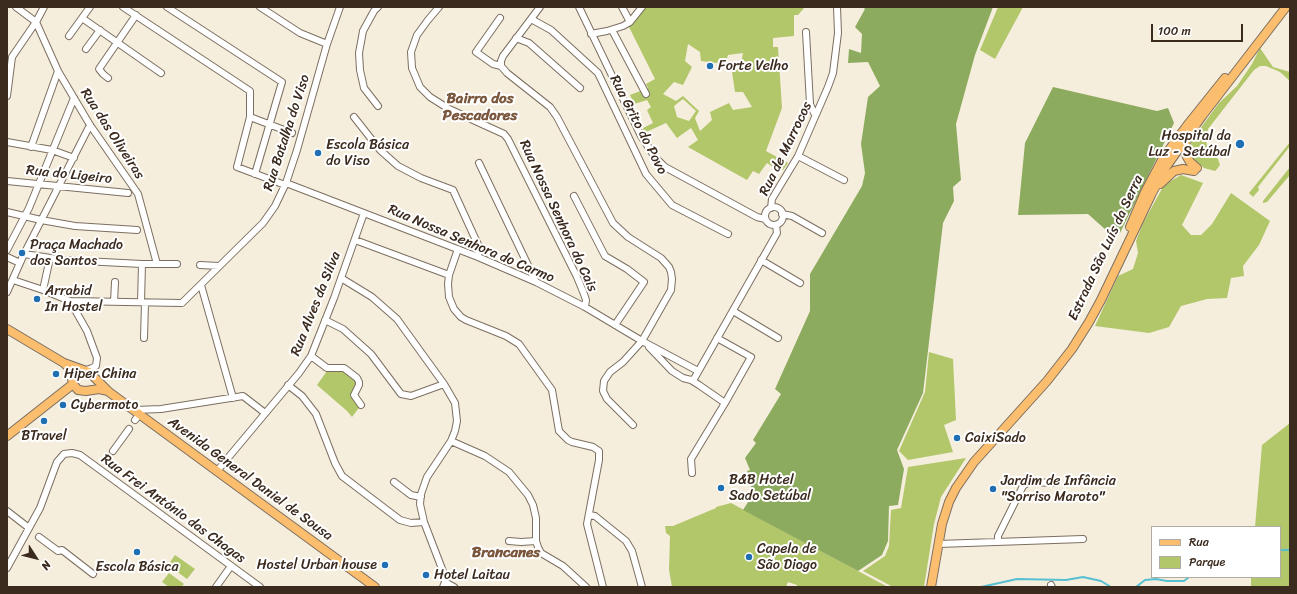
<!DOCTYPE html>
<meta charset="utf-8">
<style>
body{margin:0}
#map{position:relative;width:1297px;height:594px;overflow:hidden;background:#f6eedd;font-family:Sriracha,sans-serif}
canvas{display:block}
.frame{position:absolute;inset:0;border:8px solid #3b2a1e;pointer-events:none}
.legend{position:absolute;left:1151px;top:526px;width:130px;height:52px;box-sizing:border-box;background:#fff;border:1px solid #b1aaa5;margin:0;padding:5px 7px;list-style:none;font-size:12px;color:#3b2a1e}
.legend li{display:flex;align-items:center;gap:8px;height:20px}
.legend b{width:20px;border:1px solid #b1aaa5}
.north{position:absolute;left:16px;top:538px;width:40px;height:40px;-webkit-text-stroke:3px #fff;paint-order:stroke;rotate:126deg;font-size:11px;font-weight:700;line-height:16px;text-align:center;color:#3b2a1e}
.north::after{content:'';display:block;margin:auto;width:14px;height:18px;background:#3b2a1e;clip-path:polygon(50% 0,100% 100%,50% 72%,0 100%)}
.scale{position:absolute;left:1151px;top:24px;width:92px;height:18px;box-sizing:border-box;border:2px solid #3b2a1e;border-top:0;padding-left:5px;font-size:12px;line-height:14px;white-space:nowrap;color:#3b2a1e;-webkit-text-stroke:3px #fff;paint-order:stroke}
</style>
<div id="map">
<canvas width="1297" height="594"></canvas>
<div class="frame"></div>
<ul class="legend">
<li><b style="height:5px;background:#fbbd6e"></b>Rua</li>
<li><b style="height:11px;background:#b2c66a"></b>Parque</li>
</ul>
<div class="north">N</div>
<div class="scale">100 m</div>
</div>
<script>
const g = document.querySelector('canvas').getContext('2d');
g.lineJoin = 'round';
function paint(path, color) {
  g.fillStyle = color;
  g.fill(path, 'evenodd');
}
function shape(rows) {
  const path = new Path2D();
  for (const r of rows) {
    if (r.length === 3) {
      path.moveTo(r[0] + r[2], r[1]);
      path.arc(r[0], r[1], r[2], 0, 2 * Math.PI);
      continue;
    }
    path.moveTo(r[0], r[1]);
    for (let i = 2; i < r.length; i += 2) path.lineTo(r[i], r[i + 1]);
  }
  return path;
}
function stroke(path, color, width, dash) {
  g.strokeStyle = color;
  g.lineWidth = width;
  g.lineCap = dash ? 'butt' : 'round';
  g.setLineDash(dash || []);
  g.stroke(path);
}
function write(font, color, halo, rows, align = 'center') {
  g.font = font + ' Sriracha,sans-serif';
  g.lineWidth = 4;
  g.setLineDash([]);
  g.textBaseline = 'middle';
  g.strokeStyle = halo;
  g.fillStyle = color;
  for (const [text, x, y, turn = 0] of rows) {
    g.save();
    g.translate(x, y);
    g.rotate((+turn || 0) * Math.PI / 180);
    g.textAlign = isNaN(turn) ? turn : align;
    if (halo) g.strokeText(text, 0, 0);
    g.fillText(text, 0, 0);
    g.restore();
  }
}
paint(shape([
 [644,7,805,7,798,15,794,15,794,36,773,38,773,47,778,47,782,108,766,151,788,163,783,170,780,169,779,171,767,163,759,174,753,171,747,180,688,147,698,140,691,128,677,138,666,123,644,133,643,128,653,123,647,110,651,107,647,100,634,104,630,95,648,88,646,84,655,79,628,25],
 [688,44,700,52,701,61,725,64,728,55,743,53,740,68,732,72,735,92,743,92,752,107,733,110,729,103,710,112,712,120,700,131,695,118,699,111,683,96,676,101,663,94,674,82,683,85,692,67,685,61],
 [683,99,696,111,689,121,677,117,674,106],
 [998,7,1023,7,995,59,980,50],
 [1260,48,1273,67,1290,72,1290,81,1280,72,1266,66,1260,66,1254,70,1208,129,1206,138,1207,147,1218,159,1220,165,1217,169,1215,171,1204,168,1191,157,1190,149,1191,141,1219,103,1237,86,1252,64],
 [1290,142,1290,146,1258,187,1259,190,1253,197,1249,193],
 [1290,167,1290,175,1267,202,1263,203,1263,201],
 [1181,175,1203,183,1182,225,1191,235,1201,235,1212,224,1231,193,1270,221,1259,245,1243,266,1244,276,1231,278,1227,298,1207,299,1181,306,1169,327,1149,333,1095,326,1118,276,1133,269,1138,253,1136,241,1143,223,1164,185],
 [929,352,953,359,956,420,944,425,953,452,908,460,899,451,925,392],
 [342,367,358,380,355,391,361,405,352,417,347,411,317,385,327,371],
 [1290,423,1290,587,1251,587,1251,577,1280,577,1280,527,1255,527,1262,445],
 [966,458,941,497,934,524,924,587,893,587,863,571,885,556,889,546,891,510,901,508,908,467],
 [731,503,858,571,888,587,797,587,797,585,788,582,786,587,672,587,669,570,670,536,666,533,665,526,673,526,716,508,716,507],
 [175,555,195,569,187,579,168,565],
 [169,573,184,584,181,587,169,587,162,582]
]), '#b2c66a');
paint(shape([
 [863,7,993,7,975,55,956,124,961,180,953,187,954,201,943,223,923,393,897,450,904,469,898,505,889,506,888,541,882,555,858,571,743,510,750,499,751,485,748,478,750,477,747,471,750,470,745,458,756,443,753,440,781,394,775,389,810,311,810,274,862,186,865,173,861,144,868,97,880,86,868,62,848,63,849,49,861,53,862,34,855,27,865,9],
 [1053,87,1157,111,1168,108,1174,123,1120,233,1107,231,1088,214,1018,215,1025,143]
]), '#8dab5e');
stroke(shape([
 [1280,550,1290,550],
 [981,587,1017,579,1066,580,1083,577,1101,581,1111,587],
 [1136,587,1145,580,1156,579,1167,581,1184,581,1189,577]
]), '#56c0d2', 2);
stroke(shape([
 [104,463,113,451]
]), '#d1c7b7', 6, [6, 3]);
const minor = shape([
 [16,7,36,22,58,71,90,125,138,194,157,264],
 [123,7,250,91,250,117,237,167,285,185],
 [167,7,282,82,255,174],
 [260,7,300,33,327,44],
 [439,7,428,20,417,35,411,52,412,68,420,87,430,97,449,109,504,134,508,139,577,277,584,294,586,300,585,307],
 [579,7,641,136,655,157,665,167,757,217,765,219],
 [622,7,630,22],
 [82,18,161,73],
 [500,18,476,52,493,64,501,66,507,73,550,107,557,117,613,223,628,237,661,258,669,267,671,272,672,279,671,290,642,341,623,362,610,372,604,381,603,391,607,399,633,425],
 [531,19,551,30,598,73,646,174,672,205,728,234],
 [612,30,646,94],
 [806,32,810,104,814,113,816,114],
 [591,34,607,31,623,26,630,22,642,7],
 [69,36,90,7],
 [516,38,529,43,580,88],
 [86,49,100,30],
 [501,66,501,61,503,56,540,7],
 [108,78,103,74,99,69,136,15],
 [7,96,12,57,36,22,44,7],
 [378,106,364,88,360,70,359,53,363,31,374,11,378,7],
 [250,117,292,133],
 [354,117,380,150,398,166,421,178,453,190,479,247,478,257],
 [7,142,52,150,74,158],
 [31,147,58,71],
 [798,156,844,180],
 [479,163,536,282],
 [7,181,128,193],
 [286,183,478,257,536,282,585,307,642,341,698,371],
 [574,196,605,256,627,269,644,282,615,325],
 [774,216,9],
 [771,208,772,199,798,156,828,87,833,73,838,33,837,7],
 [7,212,41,220,75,226,137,230],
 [782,214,792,216,822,233],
 [355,240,449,275],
 [458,249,449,275,448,284,449,297,454,309,461,317,466,320,506,336,519,344,552,390,559,431,568,440,572,442,593,447,599,451,599,460,587,524,603,587],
 [7,250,29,208,74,98],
 [24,254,64,260,142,264,177,264],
 [7,257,20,263],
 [761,260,800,283],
 [200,265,219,266],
 [341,278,372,297,397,319,444,384,455,403,457,421,455,431,451,441,427,477,421,494,420,504,424,522,444,574,445,582,443,587],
 [13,280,43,290,70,301,182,303,263,223,275,206,286,183,297,150,327,44,340,7],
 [201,285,233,398],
 [43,290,50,258],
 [7,292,24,254,90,125],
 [70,301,87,331,97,358,96,366,92,368,86,370],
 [114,302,115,282],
 [141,302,142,264],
 [733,311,778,338],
 [325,320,343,329,371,354,401,394,411,396,444,384],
 [144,338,145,303],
 [649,347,672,371,683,378,691,380,694,379,777,233,776,225],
 [311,356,327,368,344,368,357,378,359,382,359,385,354,395,361,405],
 [691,380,699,385,725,403,751,357,717,338],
 [288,385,302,396,316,414,335,463,342,476,400,520,411,523,424,522],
 [135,410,161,409,243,396,265,413],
 [135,420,140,414],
 [451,441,485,456,509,472,528,495,533,505,536,518,536,541,538,547,541,553,563,566,586,587],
 [113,451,129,429],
 [217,471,299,373,311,356,334,298,364,213],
 [692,473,691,459,725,403],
 [394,482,411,495,421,497],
 [7,511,29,528],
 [589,515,595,516,626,541,632,551,642,587],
 [39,537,58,551,62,550,93,574],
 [509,541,521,542,536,541],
 [998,542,998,536,1023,486,1029,482,1055,483],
 [938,544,1083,539],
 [7,568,40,508,57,462,64,454,72,453,80,455,260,587],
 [445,582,454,587],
 [1051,585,1052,587],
 [216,587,231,566]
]);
const major = shape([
 [1186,140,1185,149,1187,157,1190,162,1197,168],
 [1160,184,1174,171,1183,169,1194,171],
 [1130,227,1145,192,1163,158,1189,123,1225,78],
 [7,329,64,363,89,372,109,392,375,587],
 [64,363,70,369,73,384,78,390,86,391,99,389,108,391],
 [7,436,73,384],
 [931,587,942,524,949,502,956,488,974,462,1047,381,1072,349,1089,322,1101,300,1152,193,1166,167,1202,116,1286,7]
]);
stroke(minor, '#7c6f61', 8);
stroke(major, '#7c6f61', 10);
stroke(minor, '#fff', 6);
stroke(major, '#fbbd6e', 8);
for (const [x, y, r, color] of [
 [710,66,4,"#1f6fb2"],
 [1240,144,5,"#1f6fb2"],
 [318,153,4,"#1f6fb2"],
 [22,253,4,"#1f6fb2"],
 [37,299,4,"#1f6fb2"],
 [56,374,4,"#1f6fb2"],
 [63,405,4,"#1f6fb2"],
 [44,421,4,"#1f6fb2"],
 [957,438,4,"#1f6fb2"],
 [721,488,4,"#1f6fb2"],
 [993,489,4,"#1f6fb2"],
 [137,552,4,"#1f6fb2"],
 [749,557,4,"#1f6fb2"],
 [385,565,4,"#1f6fb2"],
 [426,575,4,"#1f6fb2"]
]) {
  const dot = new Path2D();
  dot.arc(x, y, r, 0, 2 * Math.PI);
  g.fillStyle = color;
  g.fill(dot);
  stroke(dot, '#fff', 1.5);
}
write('14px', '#3b2a1e', '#fff', [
 ["Forte Velho",718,66],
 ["Hospital da",1231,136,"right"],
 ["Luz - Setúbal",1231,152,"right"],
 ["Escola Básica",326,145],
 ["do Viso",326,161],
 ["Praça Machado",30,245],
 ["dos Santos",30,261],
 ["Arrabid",45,291],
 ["In Hostel",45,307],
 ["Hiper China",64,374],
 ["Cybermoto",71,405],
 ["BTravel",44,436,"center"],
 ["CaixiSado",965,438],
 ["B&B Hotel",729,480],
 ["Sado Setúbal",729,496],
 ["Jardim de Infância",1001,481],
 ["\"Sorriso Maroto\"",1001,497],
 ["Capela de",757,549],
 ["São Diogo",757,565],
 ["Hostel Urban house",377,565,"right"],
 ["Escola Básica",137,567,"center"],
 ["Hotel Laitau",434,575]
], 'left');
write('14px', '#3b2a1e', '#fff', [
 ["Rua Grito do Povo",638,125,63],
 ["Rua Batalha do Viso",287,133,-72],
 ["Rua das Oliveiras",112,134,57],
 ["Rua de Marrocos",786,149,-64],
 ["Rua do Ligeiro",69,175,6],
 ["Rua Nossa Senhora do Cais",558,216,65],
 ["Rua Nossa Senhora do Carmo",471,244,23],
 ["Estrada São Luís da Serra",1106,248,-65],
 ["Rua Alves da Silva",316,304,-68],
 ["Avenida General Daniel de Sousa",250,479,36],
 ["Rua Frei António das Chagas",173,509,36]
]);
write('bold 15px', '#7a563c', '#fff', [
 ["Bairro dos",480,99],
 ["Pescadores",480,116],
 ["Brancanes",506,553]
]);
</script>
